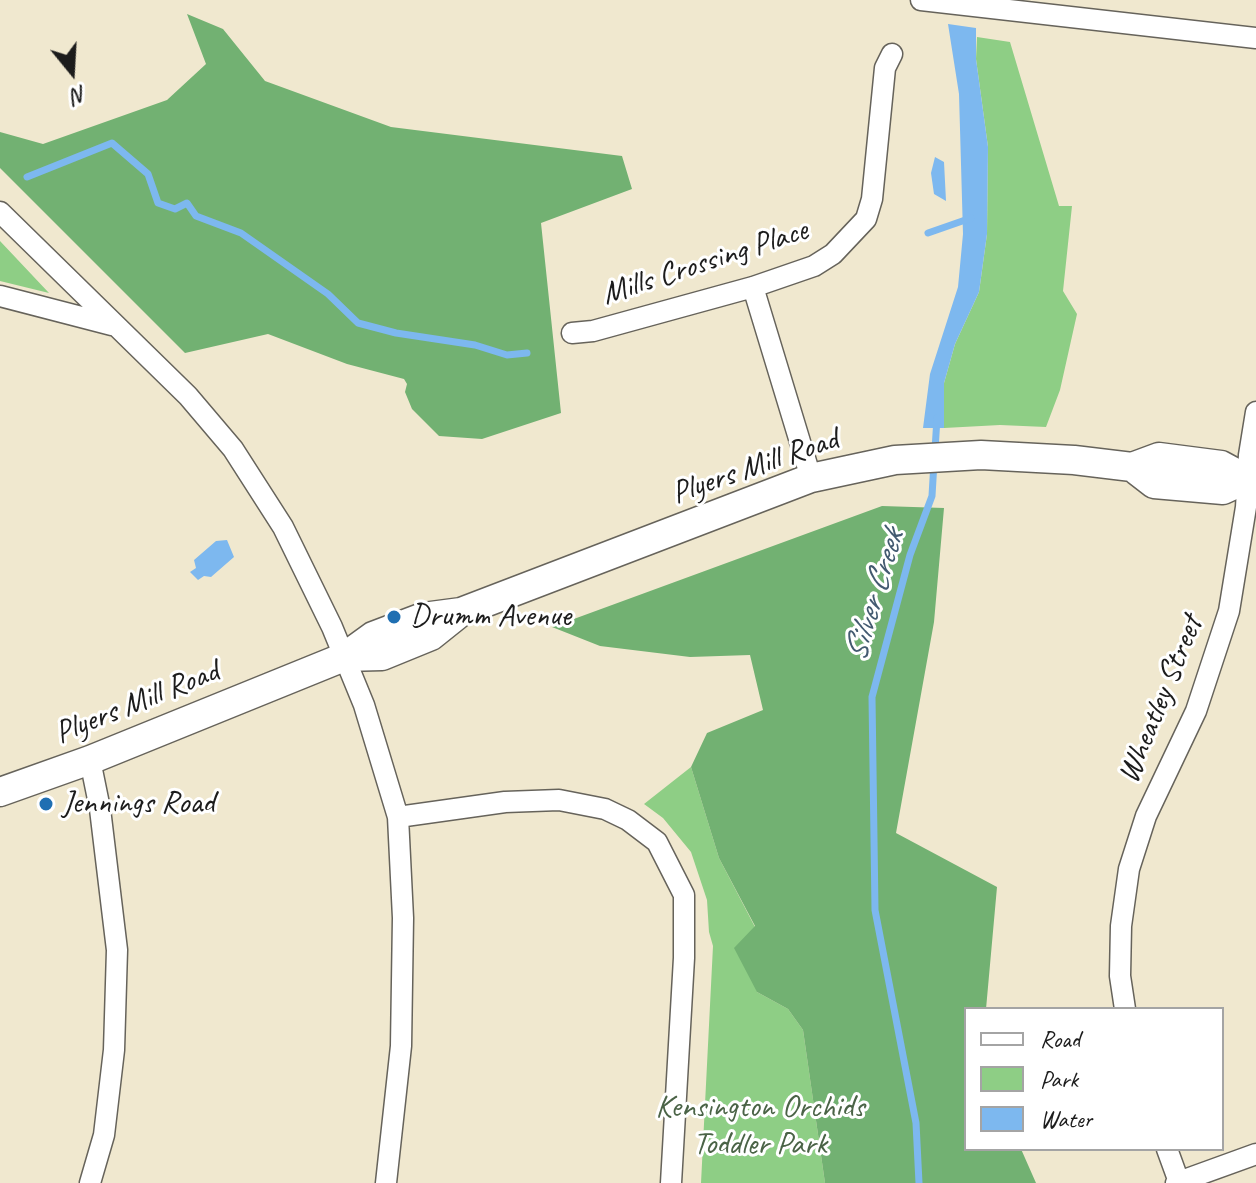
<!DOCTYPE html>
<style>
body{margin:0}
#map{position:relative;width:1256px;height:1183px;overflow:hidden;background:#f0e8cf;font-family:Caveat,sans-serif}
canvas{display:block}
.legend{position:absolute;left:964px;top:1007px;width:260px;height:144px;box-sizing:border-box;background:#fff;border:2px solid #a4a4a4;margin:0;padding:10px 14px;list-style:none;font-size:24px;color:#1c1c1c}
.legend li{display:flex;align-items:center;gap:16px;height:40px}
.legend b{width:40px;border:2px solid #a4a4a4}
.north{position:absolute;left:32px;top:32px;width:80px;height:80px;-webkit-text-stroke:6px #fff;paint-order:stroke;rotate:162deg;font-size:22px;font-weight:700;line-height:32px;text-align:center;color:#1c1c1c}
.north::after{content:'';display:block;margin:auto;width:28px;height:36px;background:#1c1c1c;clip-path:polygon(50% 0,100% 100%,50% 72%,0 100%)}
</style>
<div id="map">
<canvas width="1256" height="1183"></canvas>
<ul class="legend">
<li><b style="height:10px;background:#fff"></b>Road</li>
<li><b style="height:22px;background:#8ece85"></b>Park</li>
<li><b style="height:22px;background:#7db8ef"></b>Water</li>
</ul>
<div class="north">N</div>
</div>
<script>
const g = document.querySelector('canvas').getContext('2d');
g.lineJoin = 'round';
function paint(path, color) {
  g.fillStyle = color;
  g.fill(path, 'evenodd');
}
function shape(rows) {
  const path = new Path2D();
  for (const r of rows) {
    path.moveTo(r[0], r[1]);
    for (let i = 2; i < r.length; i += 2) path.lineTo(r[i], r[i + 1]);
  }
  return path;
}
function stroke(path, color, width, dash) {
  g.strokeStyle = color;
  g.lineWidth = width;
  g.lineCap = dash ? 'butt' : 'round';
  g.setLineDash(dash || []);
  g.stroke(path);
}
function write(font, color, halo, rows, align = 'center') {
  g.font = font + ' Caveat,sans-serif';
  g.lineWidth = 6;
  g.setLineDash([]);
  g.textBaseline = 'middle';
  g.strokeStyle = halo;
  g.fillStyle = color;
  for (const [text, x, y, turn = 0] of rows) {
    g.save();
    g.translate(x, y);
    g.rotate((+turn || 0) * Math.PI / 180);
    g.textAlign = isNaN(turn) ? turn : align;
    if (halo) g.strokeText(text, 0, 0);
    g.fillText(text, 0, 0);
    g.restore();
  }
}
paint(shape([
 [977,37,1010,42,1059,206,1072,206,1063,291,1077,314,1060,390,1046,427,1000,425,944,428,944,383,955,344,979,292,987,234,988,147,976,59],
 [0,241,49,293,0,281],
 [691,767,719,858,755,927,757,992,788,1009,803,1030,825,1183,701,1183,713,946,709,932,707,900,691,852,663,818,644,804]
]), '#8ece85');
paint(shape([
 [187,14,223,29,265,81,391,127,622,156,632,189,541,223,561,413,482,439,439,436,412,409,405,392,407,384,404,379,347,364,268,334,185,353,0,168,0,132,43,144,167,100,206,64],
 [882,506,944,508,934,622,896,833,997,887,986,1009,966,1009,966,1149,1021,1149,1036,1183,825,1183,803,1030,788,1009,757,992,734,948,755,926,719,858,691,767,707,733,763,710,750,655,690,657,600,646,552,627]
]), '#72b172');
paint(shape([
 [948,24,976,28,976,59,988,147,987,234,979,292,955,344,944,383,944,428,923,428,930,374,958,287,963,234,959,94],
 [935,157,944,162,946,201,934,194,931,173],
 [227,540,234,557,211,577,204,576,198,580,190,572,196,568,194,560,216,541]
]), '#7db8ef');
stroke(shape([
 [27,177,112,143,148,174,158,203,175,209,187,203,196,216,241,233,328,294,358,323,396,333,475,345,507,355,527,353],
 [928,233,971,218],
 [935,450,937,418],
 [919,1183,916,1123,875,910,872,697,910,555,932,496,934,462]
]), '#7db8ef', 7);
const street = shape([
 [921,0,1256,38],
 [0,212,188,396,233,449,283,527,332,627,364,705,398,817,403,918,401,1046,386,1183],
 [753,287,811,478],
 [0,296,112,325],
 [572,333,593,331,753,287,814,266,833,254,866,219,872,199,885,68,892,54],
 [90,760,100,809,117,950,114,1050,104,1135,90,1183],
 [398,817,505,802,559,800,605,809,628,820,657,842,684,895,684,958,671,1183],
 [1125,1009,1120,976,1121,926,1129,869,1146,816,1196,711,1229,611,1246,507,1249,455,1256,412],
 [1167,1149,1179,1182],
 [1176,1183,1256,1154]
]);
const secondary = shape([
 [1132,467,1154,484,1223,490,1247,479],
 [344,657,382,656,431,636,461,612],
 [0,792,90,760,344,657,373,636,423,617,461,612,811,478,895,460,981,455,1074,460,1132,467,1159,457,1221,465,1247,479,1256,481]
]);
stroke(street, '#66635b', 23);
stroke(secondary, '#66635b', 31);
stroke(street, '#fff', 20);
stroke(secondary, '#fff', 28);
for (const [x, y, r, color] of [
 [394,617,8,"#1f6fb2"],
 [46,804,8,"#1f6fb2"]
]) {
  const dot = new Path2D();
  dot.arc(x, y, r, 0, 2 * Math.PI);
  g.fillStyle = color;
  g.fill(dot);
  stroke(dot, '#fff', 3);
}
write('32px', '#1c1c1c', '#fff', [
 ["Mills Crossing Place",705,263,-18],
 ["Plyers Mill Road",755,467,-19],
 ["Wheatley Street",1161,700,-68],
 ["Plyers Mill Road",137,703,-22]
]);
write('32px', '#1c1c1c', '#fff', [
 ["Drumm Avenue",410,617],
 ["Jennings Road",62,804]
], 'left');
write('32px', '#4a6346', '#fff', [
 ["Kensington Orchids",760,1108],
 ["Toddler Park",760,1145]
]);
write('italic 34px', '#435a70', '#fff', [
 ["Silver Creek",875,596,-73]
]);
</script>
